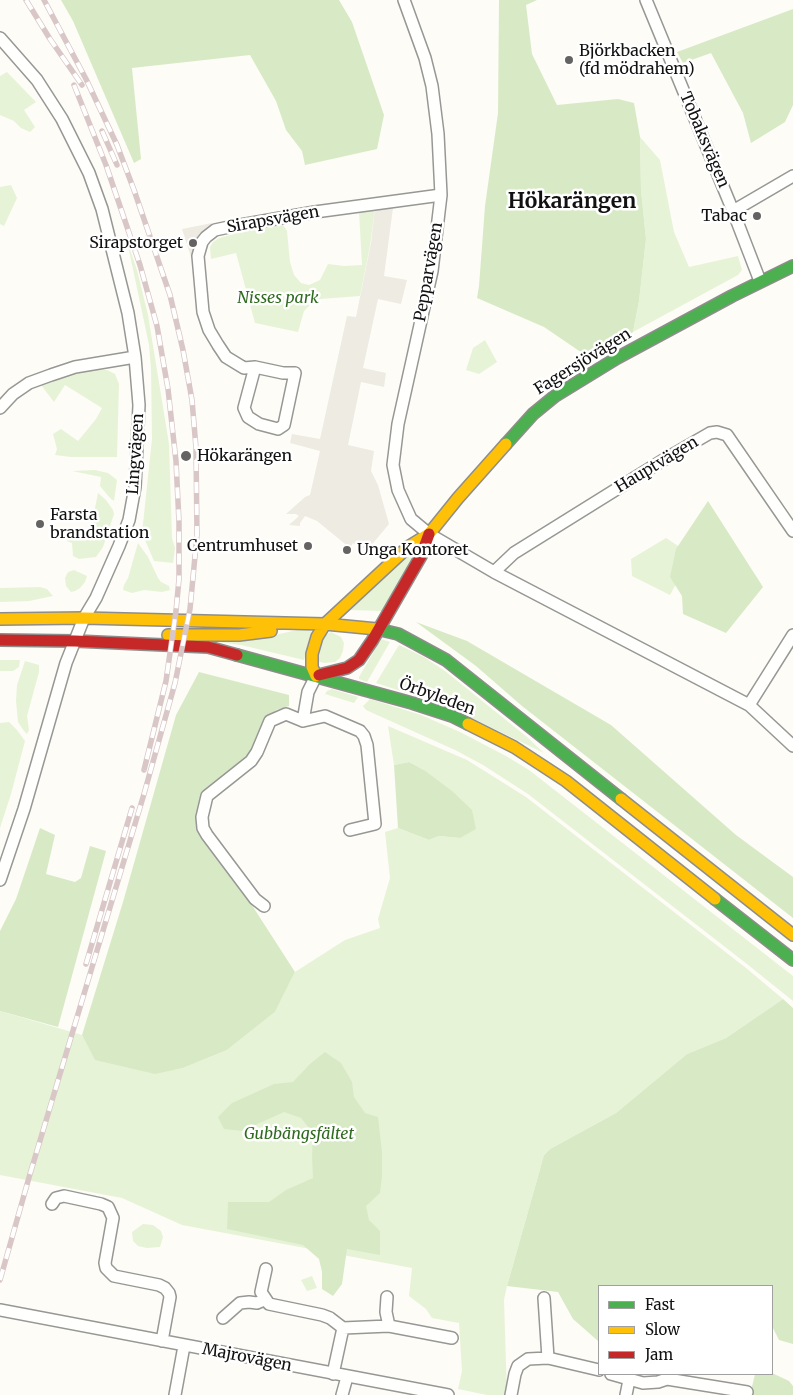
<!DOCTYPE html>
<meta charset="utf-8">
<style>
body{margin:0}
#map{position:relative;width:793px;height:1395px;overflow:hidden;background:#fdfcf7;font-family:Merriweather,serif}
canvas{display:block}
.legend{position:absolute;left:598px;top:1285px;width:175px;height:90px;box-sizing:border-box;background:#fff;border:1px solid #a0a0a0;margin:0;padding:6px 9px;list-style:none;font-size:15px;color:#111}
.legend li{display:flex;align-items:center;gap:10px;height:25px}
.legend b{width:25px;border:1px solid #a0a0a0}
</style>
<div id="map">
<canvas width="793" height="1395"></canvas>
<ul class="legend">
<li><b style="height:6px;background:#4caf50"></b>Fast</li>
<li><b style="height:6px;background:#ffc107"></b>Slow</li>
<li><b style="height:6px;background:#c62828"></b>Jam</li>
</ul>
</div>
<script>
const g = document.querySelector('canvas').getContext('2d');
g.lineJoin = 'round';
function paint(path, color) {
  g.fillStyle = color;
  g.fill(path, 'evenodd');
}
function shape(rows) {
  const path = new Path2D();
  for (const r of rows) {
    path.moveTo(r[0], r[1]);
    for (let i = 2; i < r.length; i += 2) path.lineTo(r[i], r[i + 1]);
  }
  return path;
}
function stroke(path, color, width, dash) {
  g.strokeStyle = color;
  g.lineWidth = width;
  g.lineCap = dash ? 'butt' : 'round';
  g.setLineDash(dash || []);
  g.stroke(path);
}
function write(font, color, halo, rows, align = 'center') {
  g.font = font + ' Merriweather,serif';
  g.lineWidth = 5;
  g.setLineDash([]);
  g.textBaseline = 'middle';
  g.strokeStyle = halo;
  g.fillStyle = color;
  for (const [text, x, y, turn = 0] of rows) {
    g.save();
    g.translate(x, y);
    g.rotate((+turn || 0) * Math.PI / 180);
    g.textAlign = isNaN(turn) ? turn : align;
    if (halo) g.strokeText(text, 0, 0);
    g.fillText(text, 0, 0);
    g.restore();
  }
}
paint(shape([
 [7,72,36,102,24,110,35,127,30,132,21,128,14,121,0,115,0,76],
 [640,137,660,160,674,232,689,267,738,256,742,270,738,275,633,332,639,301,646,239,641,190],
 [11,185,17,198,4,226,0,224,0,187],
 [375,209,370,246,360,296,320,299,311,304,304,311,298,332,255,323,236,253,211,259,210,247,213,242,219,238,256,228,283,225,287,231,290,262,294,275,301,283,309,285,320,280,328,264,344,266,362,265,359,212],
 [127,241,137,270,148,315,169,444,172,538,175,548,173,563,154,561,142,533,152,439,151,369,149,345],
 [485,340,497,362,479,374,466,370,473,348],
 [93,370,107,370,115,374,119,384,117,457,71,457,55,455,57,449,53,434,61,429,78,441,96,419,102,408,65,385,54,402,41,385,49,380],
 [95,470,108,473,117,480,114,501,110,498,100,486,101,477,72,471],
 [98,493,106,500,113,510,114,514,103,547,96,557,79,559,73,556,72,543,67,541,66,528,73,533,81,533,91,528],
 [666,538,692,555,670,595,632,576,631,559],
 [138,543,148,557,158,578,161,582,169,586,170,590,162,592,144,590,132,593,123,590,124,585,128,578],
 [409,555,414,558,382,611,350,610],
 [74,570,87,576,85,582,80,588,75,591,71,592,66,586,65,578,68,572],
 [40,587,47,589,53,596,29,601,0,602,0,588],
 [297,630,308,630,313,632,304,660,241,645,220,642,253,640],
 [331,632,341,637,344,643,343,651,340,658,335,662,324,663,317,661,325,635],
 [381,639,390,642,367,682,359,679,359,677],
 [399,645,424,657,445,671,527,737,544,753,447,706,376,683],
 [0,660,20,660,19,667,13,671,0,671],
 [25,661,39,665,39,672,27,716,29,730,27,734,24,731,18,722,16,701,17,685],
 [332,689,358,697,354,703,325,694,327,691],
 [370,699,421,715,460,732,506,756,529,770,793,976,793,1001,747,964,528,794,483,765,455,750,366,710,363,706],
 [9,722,17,730,25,741,11,794,0,828,0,723],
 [388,726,467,760,526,797,746,968,783,999,726,1038,687,1054,616,1113,550,1149,544,1155,507,1286,504,1300,507,1395,487,1395,458,1389,462,1371,459,1323,432,1318,426,1309,409,1296,412,1268,182,1225,122,1198,0,1175,0,1011,82,1035,95,1059,174,1070,183,1068,227,1050,275,1012,295,972,345,940,380,928,378,919,390,878,385,832,398,828,429,840,439,836,460,838,424,770,409,762,394,765],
 [143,1224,153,1225,161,1231,163,1237,160,1247,147,1248,138,1246,133,1241,132,1232],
 [312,1276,317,1288,307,1291,301,1280]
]), '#e7f3d7');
paint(shape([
 [61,0,339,0,352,22,384,115,377,149,305,165,302,151,286,130,276,101,250,55,132,68,141,159,134,163,73,21],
 [499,0,537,0,526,5,532,54,557,105,618,99,634,103,640,137,641,190,646,239,639,301,633,332,591,359,544,327,477,298,479,286,485,206,498,113],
 [793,9,793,105,785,122,751,143,743,113,711,53,683,63,677,52],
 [708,501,763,587,726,633,683,614,682,596,670,577,676,549],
 [416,622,467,641,611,725,736,835,793,877,793,918,522,706,476,666],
 [199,672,289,695,289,706,276,710,269,717,253,752,213,787,199,823,295,972,275,1012,227,1050,183,1068,155,1074,95,1060,82,1035,123,902,176,715],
 [409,762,424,770,452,791,472,810,476,829,460,838,439,836,429,840,398,828,394,765],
 [40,828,55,835,46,874,75,882,81,878,90,846,106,851,58,1027,0,1011,0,931,16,899],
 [783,999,793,1008,793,1344,779,1340,772,1326,772,1286,599,1286,599,1341,598,1341,573,1319,558,1292,507,1286,544,1155,550,1149,616,1113,687,1054,726,1038],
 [325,1052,341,1063,352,1082,354,1097,365,1113,378,1117,382,1152,382,1176,380,1193,366,1206,369,1220,380,1231,380,1255,347,1249,342,1284,333,1296,322,1289,322,1272,319,1259,303,1245,227,1229,228,1202,269,1202,286,1190,313,1178,312,1156,313,1133,301,1118,284,1112,242,1131,224,1129,218,1117,232,1103,252,1094,274,1084,293,1082,310,1064],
 [772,1373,789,1381,793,1386,793,1395,750,1395,755,1374]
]), '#d8eac5');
paint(shape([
 [393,208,384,276,407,280,401,304,378,299,363,368,386,373,384,387,361,382,348,445,374,451,371,471,378,485,389,524,369,548,360,548,353,543,350,548,317,521,305,516,300,523,300,526,289,525,299,516,296,514,286,514,305,497,310,495,320,451,290,443,292,434,320,439,347,316,356,317,371,243,375,209],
 [212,223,191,257,182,229]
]), '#edebe2');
const street = shape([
 [404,0,425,58,432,86,438,134,441,195,432,271,398,424,393,465,398,490,411,519,429,534,494,572,749,705,793,746],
 [646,0,733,211,760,281],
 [0,38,37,80,62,119,89,173,102,209,128,313,135,357,139,405,135,487,129,520,119,546,96,598,84,618,66,663,24,809,0,880],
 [733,211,793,176],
 [255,367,244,408,248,417,259,424,278,429,284,425,295,373,283,373,255,367,244,368,226,357,218,345,209,330,203,312,198,256,202,242,206,237,215,230,229,227,315,212,441,195],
 [0,408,13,394,29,383,51,375,75,367,135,357],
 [494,572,514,553,665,459,710,433,717,432,727,435,793,531],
 [749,705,793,635],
 [303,721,308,692,316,676],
 [264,906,255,899,207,835,203,828,202,817,207,796,251,761,257,752,270,721,286,714,303,721,325,716,360,731,364,736,367,745,375,824,350,830],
 [52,1204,56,1198,64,1196,101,1204,108,1207,113,1218,105,1263,106,1268,114,1276,159,1285,165,1288,169,1293,170,1297,162,1341],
 [266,1269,261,1292,269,1304,322,1315,330,1318,343,1328,389,1326,452,1338],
 [387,1297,386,1312,389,1326],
 [544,1298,548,1358],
 [0,1310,448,1395],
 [223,1318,240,1303,249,1302,257,1303,264,1300],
 [333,1374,343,1328],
 [611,1374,643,1383,658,1382,667,1379,747,1392],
 [175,1395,184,1346],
 [342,1395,347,1377],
 [511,1395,515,1374,518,1366,528,1359,548,1358,599,1370],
 [626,1395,629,1380]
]);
const fast = shape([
 [506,444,533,414,555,396,617,358,732,296,793,266],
 [377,629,398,634,446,660,621,799],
 [237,655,412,703,452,716,468,724],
 [715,899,793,960]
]);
const slow = shape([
 [0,619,84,618,325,624,377,629],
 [168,635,239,635,271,631],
 [316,676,312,667,312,654,317,637,325,624,408,547,429,534,458,498,506,444],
 [468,724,514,747,566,781,715,899],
 [621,799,793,935]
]);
const jam = shape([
 [0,640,75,641,208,647,237,655],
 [319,675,347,668,359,660,372,641,421,556,429,534]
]);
stroke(street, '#979795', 14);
stroke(fast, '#8e8d8b', 14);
stroke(slow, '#8e8d8b', 14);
stroke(jam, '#8e8d8b', 14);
stroke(street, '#fffffe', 11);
stroke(fast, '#4caf50', 11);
stroke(slow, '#ffc107', 11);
stroke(jam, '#c62828', 11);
const rail = shape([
 [26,0,50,39,82,85],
 [74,85,106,165,140,265,157,326,168,389,176,461,179,522,179,579,176,611,166,681,144,770],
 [102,131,117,165],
 [86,964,132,808],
 [0,1280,30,1174,144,794,175,683,190,609,197,535,196,448,192,400,183,350,170,295,134,190,117,145,86,79,44,0]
]);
stroke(rail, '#d9c6c7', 5.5);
stroke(rail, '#fff', 4, [11]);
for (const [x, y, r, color] of [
 [569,60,5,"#646362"],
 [757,216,5,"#646362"],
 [193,243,5,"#646362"],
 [186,456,6,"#646362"],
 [40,524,5,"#646362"],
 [308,546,5,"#646362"],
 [347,550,5,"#646362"]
]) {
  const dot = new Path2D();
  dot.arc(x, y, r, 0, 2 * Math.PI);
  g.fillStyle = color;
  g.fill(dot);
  stroke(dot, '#fff', 2);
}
write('16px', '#111', '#fff', [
 ["Björkbacken",579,51],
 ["(fd mödrahem)",579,69],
 ["Tabac",747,216,"right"],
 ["Sirapstorget",183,243,"right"],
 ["Hökarängen",197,456],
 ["Farsta",50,515],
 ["brandstation",50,533],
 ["Centrumhuset",298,546,"right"],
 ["Unga Kontoret",357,550]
], 'left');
write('16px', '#111', '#fff', [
 ["Tobaksvägen",704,140,67],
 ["Sirapsvägen",273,220,-10],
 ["Pepparvägen",429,272,-80],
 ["Fagersjövägen",583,362,-32],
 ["Lingvägen",136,454,-86],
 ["Hauptvägen",657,465,-31],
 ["Örbyleden",437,697,20],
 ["Majrovägen",247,1358,11]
]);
write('italic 16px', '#2f6b1f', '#fff', [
 ["Nisses park",278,298],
 ["Gubbängsfältet",299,1134]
]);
write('bold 21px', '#111', '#fff', [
 ["Hökarängen",572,202]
]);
</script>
